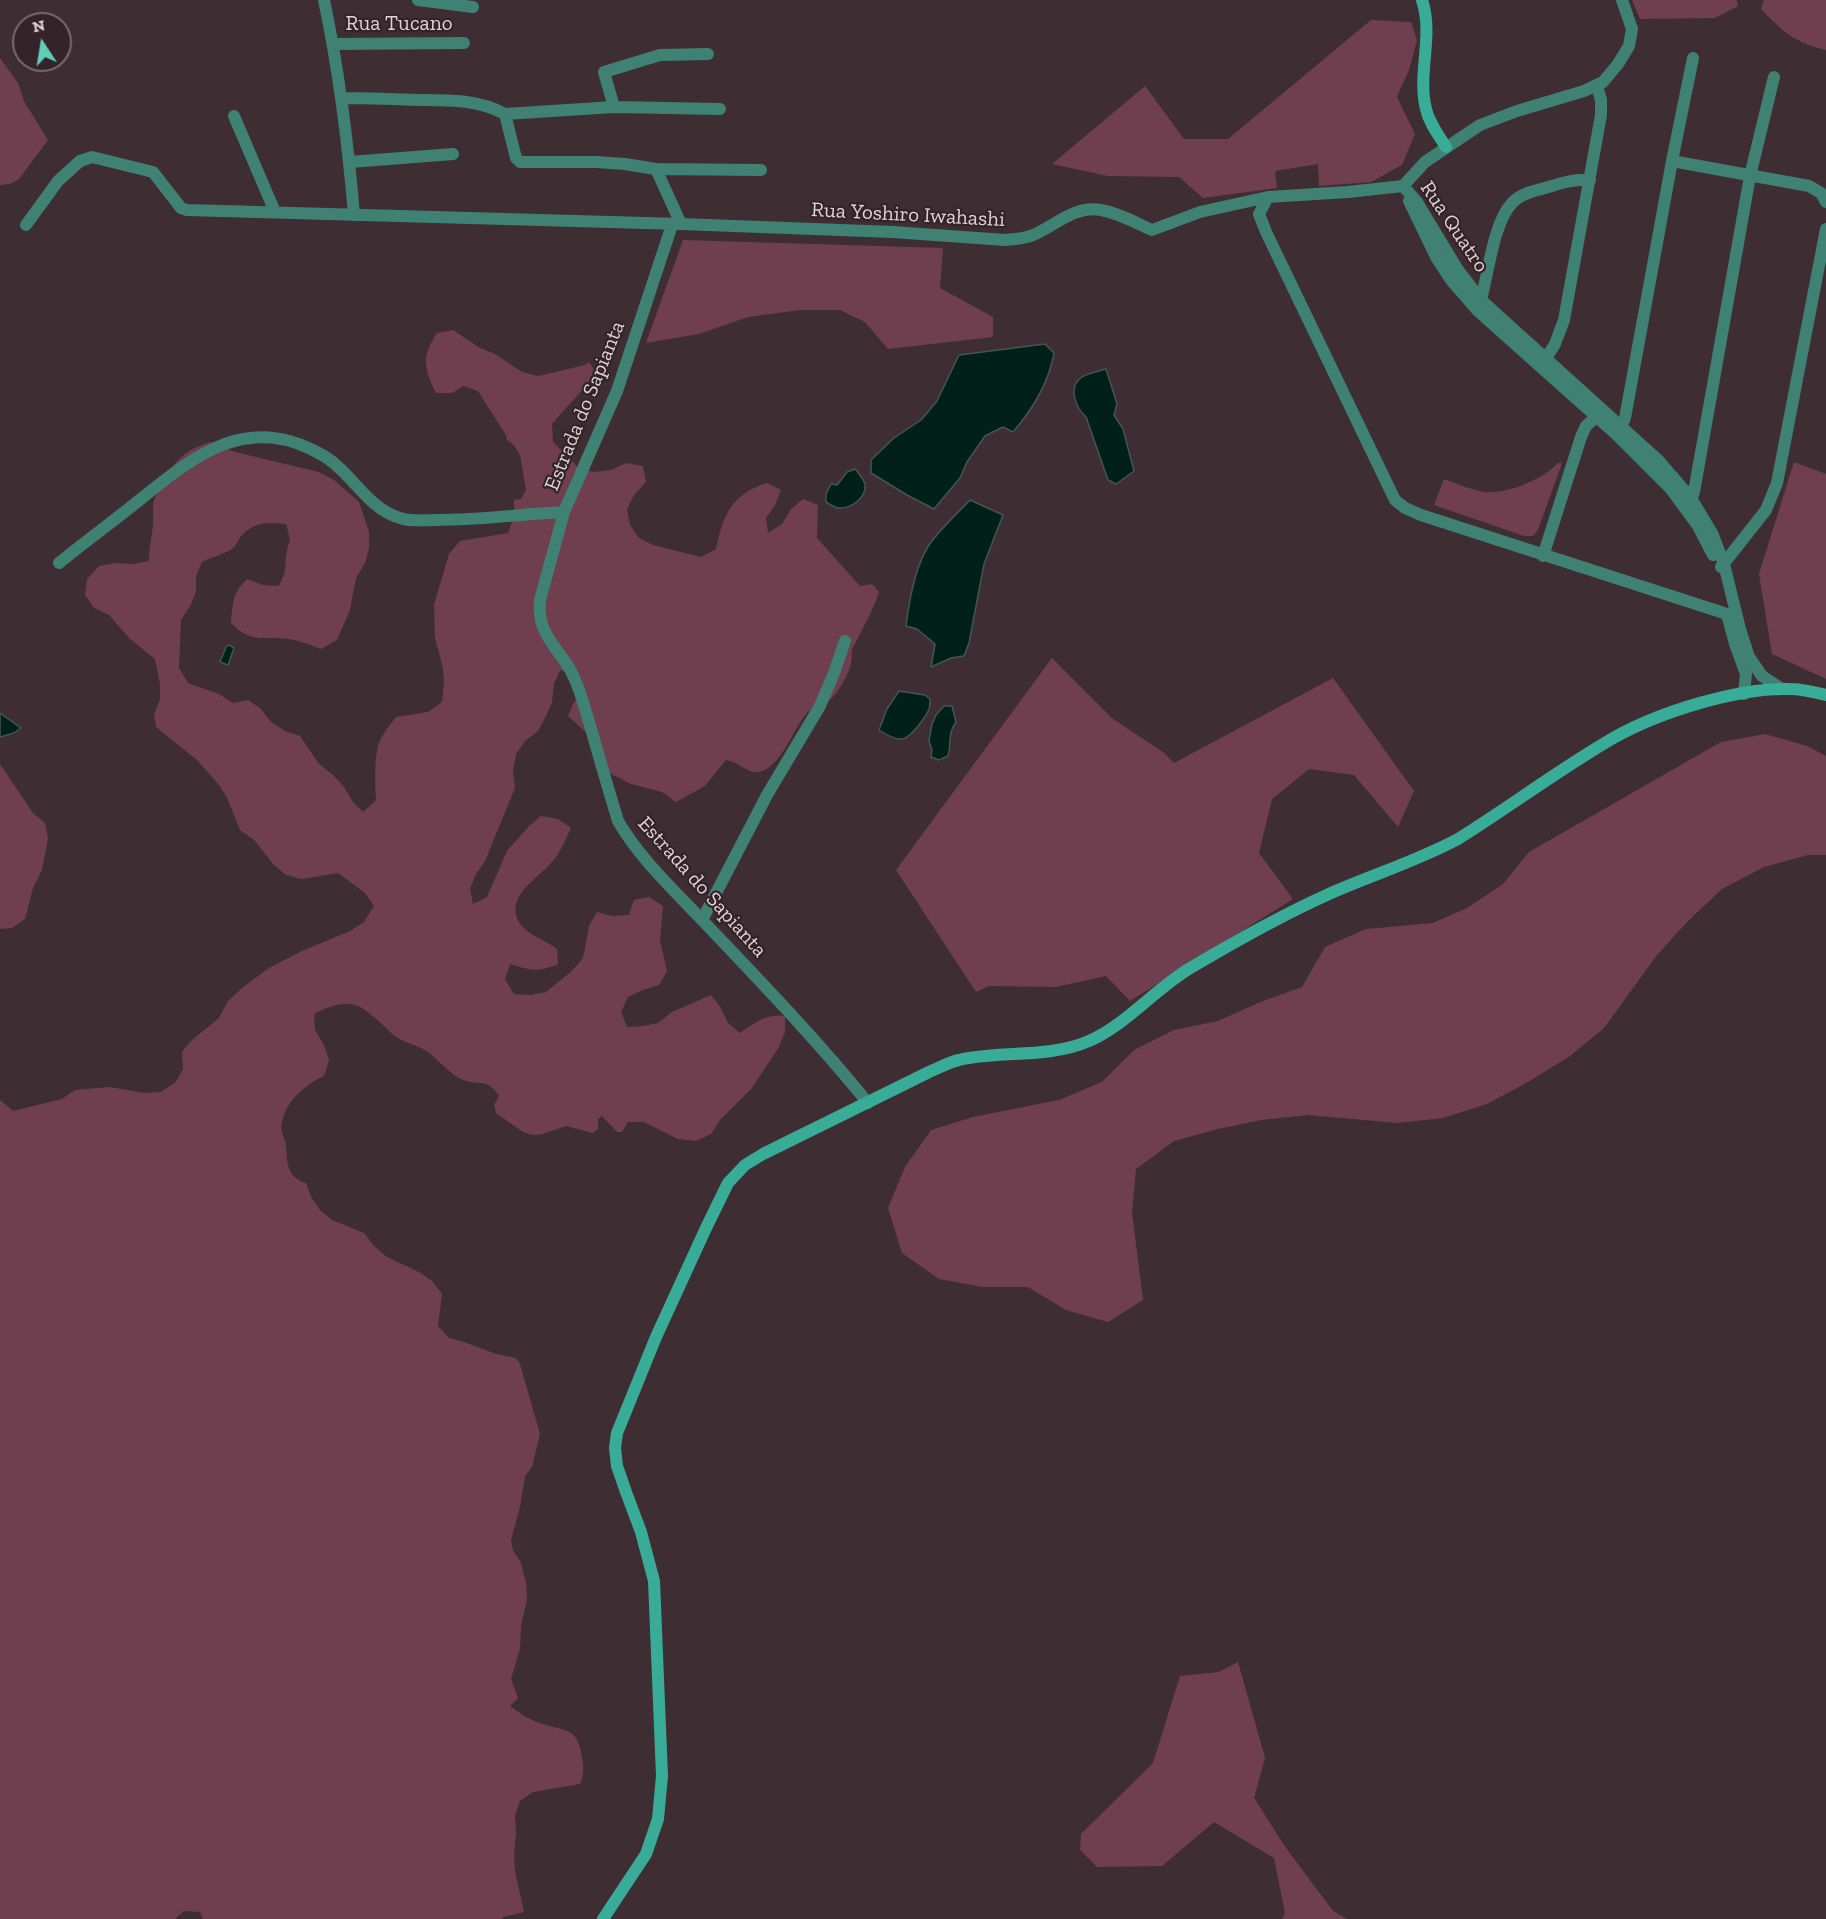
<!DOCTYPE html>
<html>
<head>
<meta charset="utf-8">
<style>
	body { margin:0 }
	#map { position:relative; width:1826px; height:1919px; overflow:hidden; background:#3e2e33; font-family:"Zilla Slab",serif }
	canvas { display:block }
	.north { position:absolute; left:12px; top:12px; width:60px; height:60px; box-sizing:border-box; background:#342429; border:2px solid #786a6e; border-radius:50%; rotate:348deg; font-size:16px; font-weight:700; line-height:24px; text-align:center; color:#ded3d6 }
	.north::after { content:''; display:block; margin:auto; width:21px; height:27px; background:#5eceb8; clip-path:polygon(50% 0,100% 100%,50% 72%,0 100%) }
</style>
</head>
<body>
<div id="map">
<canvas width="1826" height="1919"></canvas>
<div class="north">N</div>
</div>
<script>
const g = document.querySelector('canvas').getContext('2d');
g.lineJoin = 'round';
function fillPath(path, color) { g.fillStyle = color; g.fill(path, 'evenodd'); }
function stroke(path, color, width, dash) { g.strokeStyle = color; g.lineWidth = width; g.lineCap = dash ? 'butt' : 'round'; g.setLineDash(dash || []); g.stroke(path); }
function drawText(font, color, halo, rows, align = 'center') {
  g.font = font + ' "Zilla Slab",serif'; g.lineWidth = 4.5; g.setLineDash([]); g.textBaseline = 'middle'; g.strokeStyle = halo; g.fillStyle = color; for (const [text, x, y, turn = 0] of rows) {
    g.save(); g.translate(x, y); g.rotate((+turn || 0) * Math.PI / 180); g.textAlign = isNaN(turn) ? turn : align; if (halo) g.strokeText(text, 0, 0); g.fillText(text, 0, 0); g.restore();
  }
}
fillPath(new Path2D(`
	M1632,0H1737L1738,6L1715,18L1640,19Z
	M1764,0H1826V50C1793,42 1784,32 1761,9Z
	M1371,20L1411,22L1417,40L1409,70L1397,97L1415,134L1402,165L1371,182L1319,186L1318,164L1275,171L1277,188L1203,198L1179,177L1108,176L1052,164L1145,86L1184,139H1228Z
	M0,58L18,83L24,101L48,140L19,179L10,184L0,185Z
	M683,240L943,248L940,288L993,317V337L888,349L865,322L840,310H800L748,317L699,334L646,343Z
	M453,330L480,348L495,354L522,372L538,376L585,365L589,362L595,371C585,391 566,406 552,424L553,442L579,468L594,472L611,470L626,463L643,466L646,482L634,495L627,509L630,525L639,538L653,545L701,557L716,549C723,516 731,494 767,483L781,490L775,505L766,518L768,533L782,524L791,509L803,499L818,505L817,538L860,586L872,584L879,592C874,608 866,622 858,638C856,642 853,646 852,650C851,654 852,659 851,664C849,672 842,685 837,692C828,705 816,703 807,713C793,728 782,767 759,772C748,774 737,761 726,760L705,786L676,802L662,792L631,784L602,769L593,739L568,716L574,702L585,689L576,675L560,670L554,684L552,702L546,716L538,731L525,741L516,754L513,771L515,788L485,861L476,874L470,889L473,904L487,897L507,851L529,826L541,816L558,819L571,828C566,838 562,849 556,857C543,876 504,894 519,922C525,934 547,941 557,949L558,964C537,973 530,970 510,964L505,979L514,994L530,995L546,992L572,971L583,958L589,926L597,912L612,916L629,915L634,900L649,897L663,906L660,940L667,971L659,985L643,990L628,997L621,1012L627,1027L643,1026L658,1023L672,1012L711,995L721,1008L728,1023L740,1033C754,1023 767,1013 785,1016V1032L779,1047L752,1088L720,1120L711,1134L696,1141L678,1139L644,1122H628L622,1132H617L602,1116L598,1119V1129L593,1133L566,1126L543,1134L533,1135L523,1132L496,1113L494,1105L499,1096C486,1075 477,1088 459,1078C446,1071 436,1056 423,1049C409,1042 399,1042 387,1029C381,1023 366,1009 358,1006C343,1000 328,1007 314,1014L315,1030L324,1045L329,1060L324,1076C309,1083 294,1094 286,1110C283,1116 280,1126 282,1132C283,1137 286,1140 286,1146C287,1162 287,1178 306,1183L311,1197L320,1210L332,1220L364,1233L375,1247L387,1257L419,1272L432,1281L442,1294L438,1326L449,1338L464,1342L496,1354L516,1358L520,1364L540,1434L532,1467L525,1476L520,1507L511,1540L513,1550L521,1563L526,1583L527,1600L521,1626L520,1649L511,1679L518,1698L510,1706C521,1714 531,1721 543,1724C568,1732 577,1727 582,1757C584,1767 584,1775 580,1784L533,1792L520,1801L515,1816L516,1835L514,1854L515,1871L524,1912L503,1917L502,1919H203L200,1912L184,1911L175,1919H0V1100L13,1111L62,1099L75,1090L110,1087L144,1093L161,1092L176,1082L183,1069L182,1052L192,1040L219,1018L228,1001L242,988L269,968L302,951L350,931L364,922L374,906L365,893L338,873L302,879L286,875L274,865L254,840L240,830L227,798L219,785L197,760L156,727L154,714L160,700V684L155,659L130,639L109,615L94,608L85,595L87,579L99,566L116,563L134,564L149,561C149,547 152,537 153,524C154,516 152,508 154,501C160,482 175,458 193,449C198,446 205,444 210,442L235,452L319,472L334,480L359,502L369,532V548L365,563L356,578L350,610L337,640L321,649C310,645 300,641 289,639C262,635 253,645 231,623C233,602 232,594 247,579L263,585L279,586L285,572L286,555L290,539L286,524C268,522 254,522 241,536C238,540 236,545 233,548C228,553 209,558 202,562L196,576V592L190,606L181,620L179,668L188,683L219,694L233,703L248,700L261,709L271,722L285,731L300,736L319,764L333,775L344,787L353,802L363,812L376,800C375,783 374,763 378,746C381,736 389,726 396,717L428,712L442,702L444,684L443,668L435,638L434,605L449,554L460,541L508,533L514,516V500L521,499L526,490L520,455L514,445L507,440L506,435L478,391L464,386L452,393H436C424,368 421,357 437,333Z
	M1794,462L1826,474V679L1772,654L1759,574Z
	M1558,463H1562L1538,530L1533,536H1524L1434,505L1444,479C1458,484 1471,490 1485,492C1509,494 1543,479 1558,463Z
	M1052,658L1113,719L1163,752L1174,763L1333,678L1414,791L1398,827L1354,775L1309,769L1272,799L1259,853L1293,899L1130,1001L1106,976L1056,987L989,986L976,992L896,870Z
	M1765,734L1807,746L1826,756V855H1808L1764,867L1722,889L1688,921L1657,955L1604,1028L1570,1056L1528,1082L1487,1104L1443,1118L1398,1123L1308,1115L1261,1120L1218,1129L1174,1141L1136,1169L1132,1213L1143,1300L1108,1322L1066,1310L1028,1287H983L939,1279L902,1253L888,1208L905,1167L931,1130L973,1117L1059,1100L1102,1082L1134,1050L1174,1030L1218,1021L1258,1003L1302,987L1325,947L1366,929L1433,923L1467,908L1503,884L1529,852L1721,742Z
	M0,764L33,813L45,823L48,839L42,870L33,888L25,919L12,928L0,929Z
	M1238,1662L1265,1758L1254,1798L1286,1848L1333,1911L1347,1919H1282L1285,1913L1274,1858L1214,1822L1162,1866L1097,1867L1080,1850L1081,1834L1153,1763L1180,1676L1219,1672Z`), '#6f3f50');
const water = new Path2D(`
	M1045,344L1054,353C1049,382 1032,410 1013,432L1003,427L985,436L967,462L960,478L934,509L907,495L871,473V460L894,438L921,420L937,401L959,355Z
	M1106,369L1117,404L1114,415L1123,429L1134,471L1116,484L1108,480L1086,417C1076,408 1067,387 1082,377C1088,373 1099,371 1106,369Z
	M855,469C859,474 864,479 865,485C866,498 851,509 839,508C834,508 830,504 826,502V494L831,484L837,485L847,472Z
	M970,500L1003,515L984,564L969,643L964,656L951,658L931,667L935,644L917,629L906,626C909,601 915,567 929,545C940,529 957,514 970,500Z
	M229,645L234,648L228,665L220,662L226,647Z
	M899,691L925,695L930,699C930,703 930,706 929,709C926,717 911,737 903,739C895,740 885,734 879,730L887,709Z
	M944,706H952L956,722C947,735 952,742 948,756L939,760L931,757L932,750L929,741L932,724L936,715Z
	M0,713L21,728L14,733L0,737Z`);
fillPath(water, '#01201a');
stroke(water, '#435652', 1.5);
stroke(new Path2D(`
	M324,0C339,71 348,143 354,215
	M418,0L473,7
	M334,44L464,43
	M342,98C367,98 392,99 417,100C447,100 478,99 505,114L516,158L520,162H596L625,164L656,169L761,170
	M614,107L604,72L660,55L708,54
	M505,114L614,107L720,109
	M234,116L275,212
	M1672,161L1809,186L1821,193L1826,202
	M350,162L453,154
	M656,169L681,224
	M1403,186L1417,202L1458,270L1481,300L1658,460L1691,498L1712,533L1724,564L1740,629L1749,657L1762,676L1782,689
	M1403,186L1425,162L1480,125L1517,111L1584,91L1603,82L1618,64L1629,46L1632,29L1622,0
	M1268,197L1259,214L1266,232L1395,500L1405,508L1421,515L1727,614
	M1409,201L1436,257L1451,280L1478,311L1617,435L1670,488L1698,526L1713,555
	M26,225L58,181L80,161L92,157L153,172L181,208L187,210L681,224L893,232L1005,240C1015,239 1024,239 1033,235C1055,226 1074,205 1101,210C1119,213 1136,223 1152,230L1200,212L1268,197L1348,192L1403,186
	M672,225L617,391L564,512L540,600C537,631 553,643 568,666C580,686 585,710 592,732C600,761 609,791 618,821C640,859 674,890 704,922C760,981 817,1040 868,1103
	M1480,304C1488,276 1493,223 1512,203C1520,194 1534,191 1545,188C1561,183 1573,179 1590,180
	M1541,366L1555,344L1564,320L1601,115V100L1597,86
	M1619,431L1625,418L1672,161L1693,58
	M1689,503L1694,492L1750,176L1774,77
	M1543,556L1581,437L1586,426L1596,417
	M59,563C81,545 104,528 127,510C189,461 242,408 324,456C351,472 366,506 397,517C409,522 424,520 437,520C480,520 522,514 564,512
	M1721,567L1766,510L1777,483L1826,229
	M1728,618L1735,644L1746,674L1744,694
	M702,920L767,795L820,706L834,673L845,641`), '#3f8173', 12);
stroke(new Path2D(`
	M1422,0C1434,36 1417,73 1426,109C1429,123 1438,134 1446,147
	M603,1919L646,1854L658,1819L662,1776L654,1581L641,1532L626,1492L617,1466L615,1448L617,1433L656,1337L706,1228L728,1183L745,1165L763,1154L929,1072C939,1068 949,1062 959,1060C1002,1050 1047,1059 1089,1041C1126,1025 1157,987 1192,967C1236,941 1282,915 1329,894C1372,875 1417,861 1458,839C1511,806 1561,768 1615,737C1660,712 1739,687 1790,689C1802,689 1814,692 1826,695`), '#39ac97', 12);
drawText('21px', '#ded3d6', '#342429', [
	["Rua Tucano",399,24],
	["Rua Yoshiro Iwahashi",908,215,3],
	["Rua Quatro",1454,227,56],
	["Estrada do Sapianta",585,406,-68],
	["Estrada do Sapianta",702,887,48]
]);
</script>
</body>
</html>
